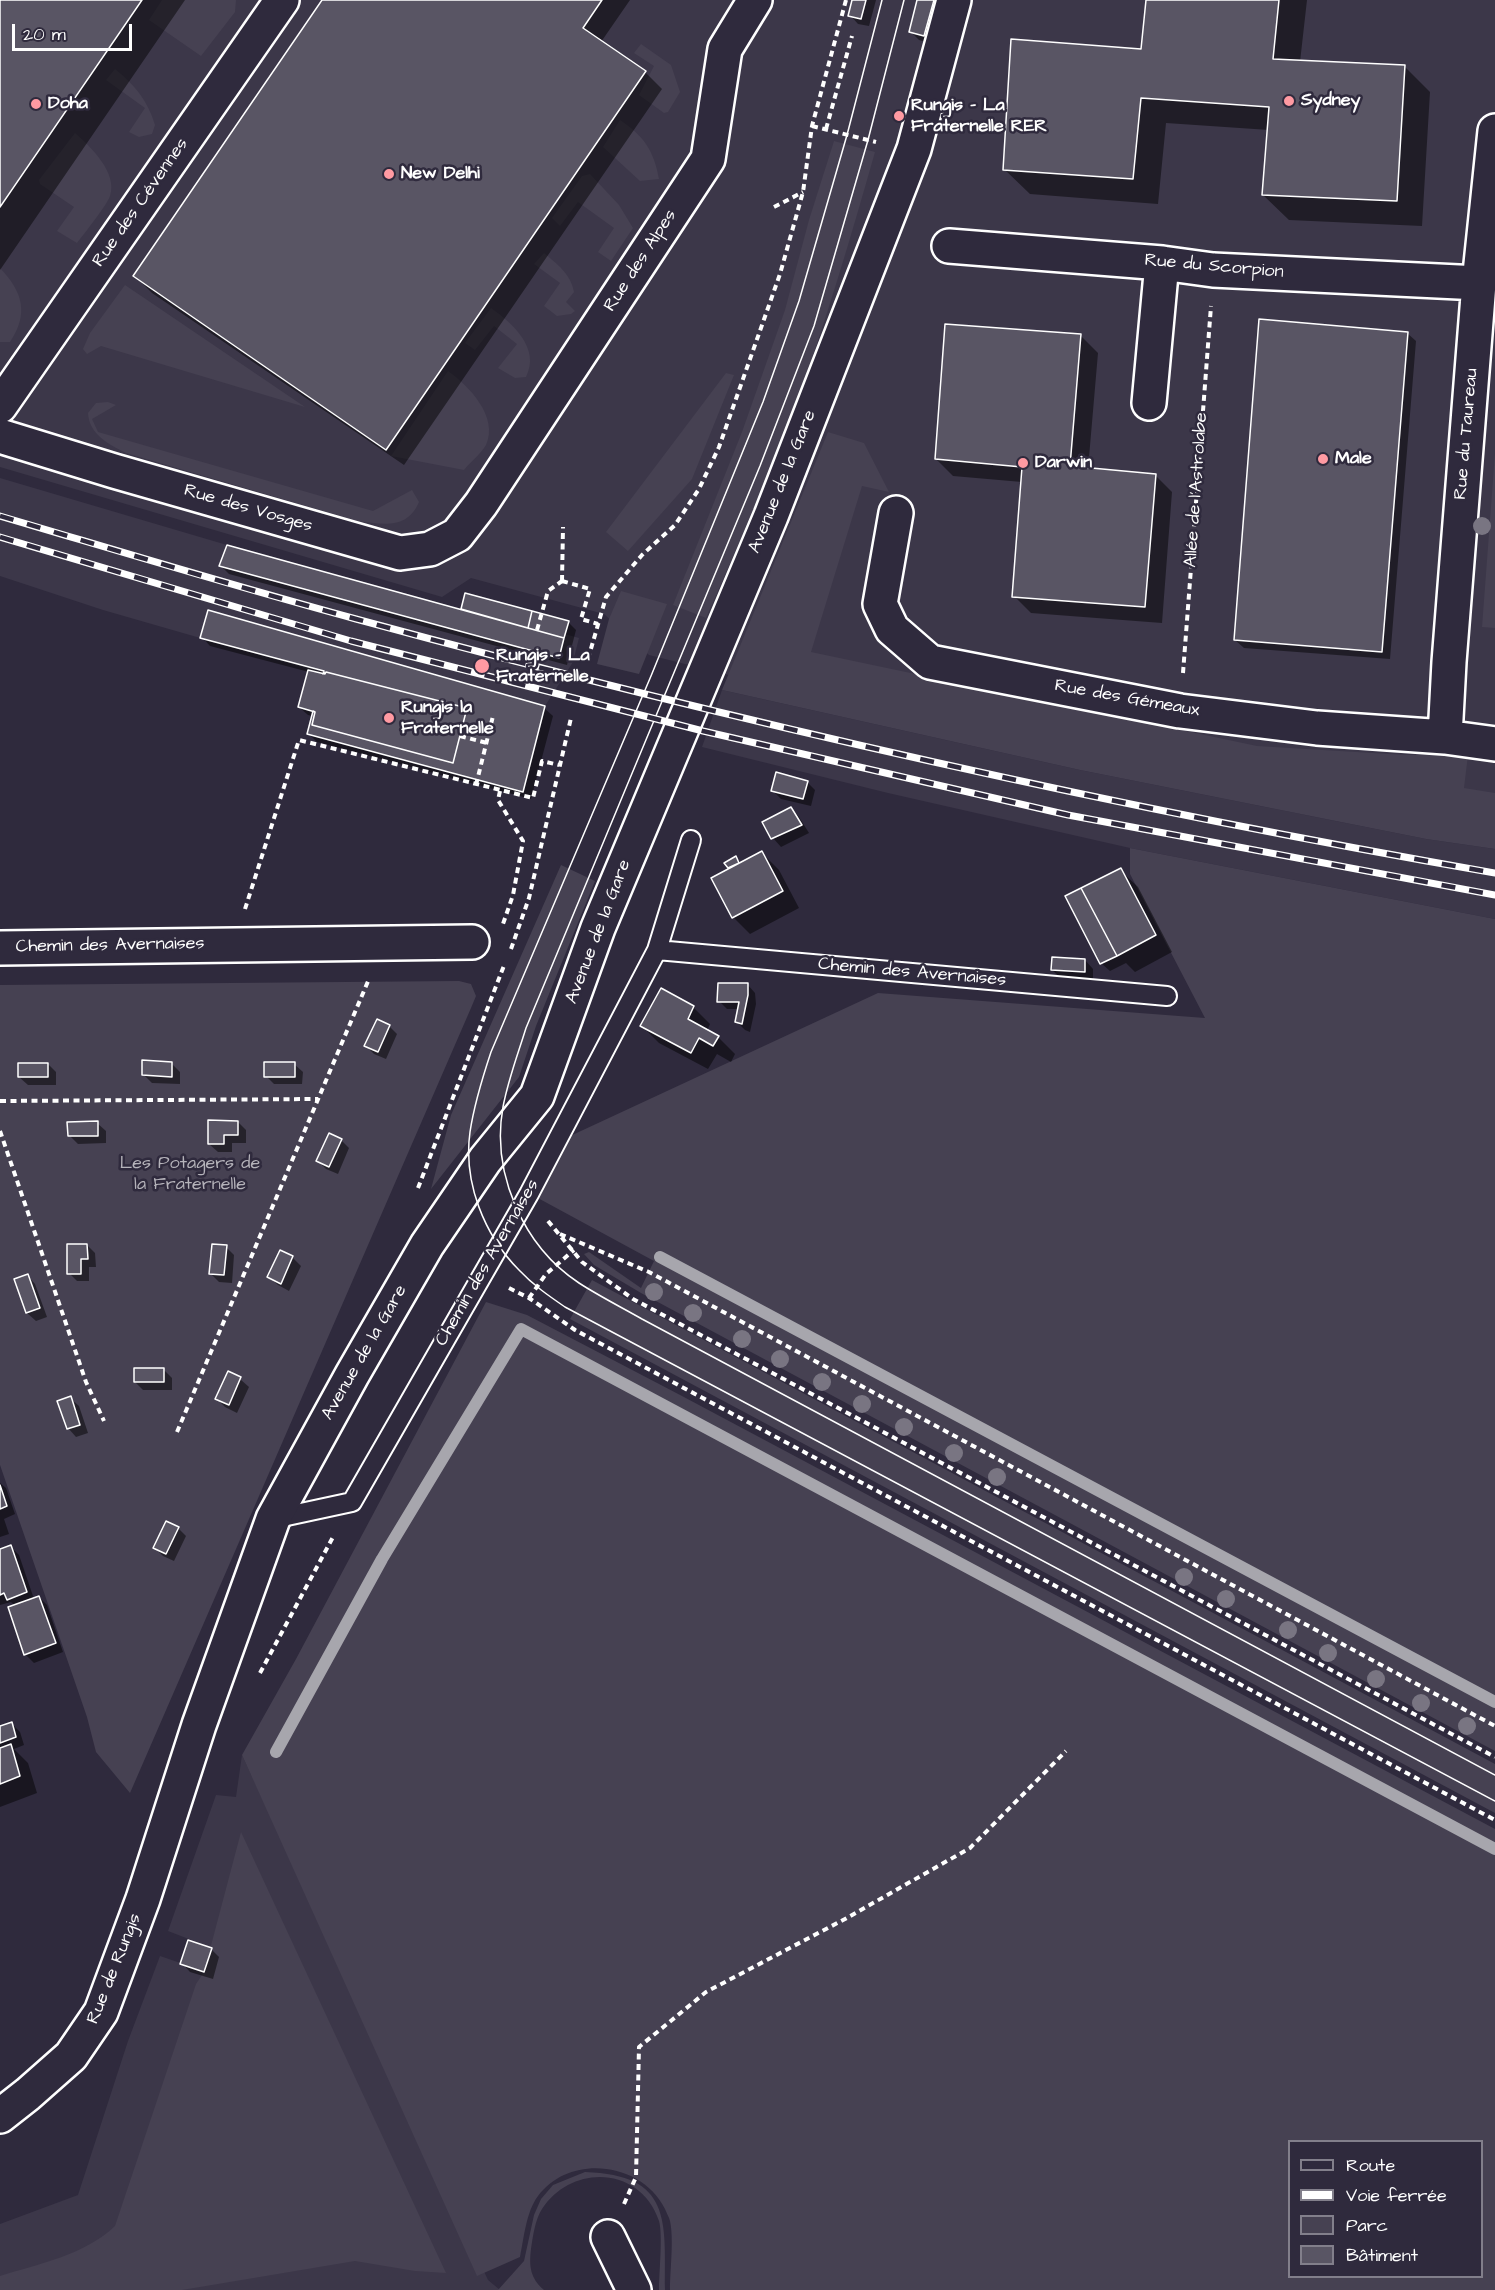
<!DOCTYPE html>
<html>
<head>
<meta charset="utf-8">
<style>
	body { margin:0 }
	#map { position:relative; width:1495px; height:2290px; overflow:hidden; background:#2f2a3d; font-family:"Architects Daughter",sans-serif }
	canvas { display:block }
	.legend { position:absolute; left:1288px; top:2140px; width:195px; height:138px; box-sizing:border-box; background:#2f2a3d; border:2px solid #827f8b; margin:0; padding:8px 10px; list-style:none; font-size:18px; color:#fff }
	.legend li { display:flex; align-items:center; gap:12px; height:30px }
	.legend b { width:30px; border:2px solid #827f8b }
	.scale { position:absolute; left:12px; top:24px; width:120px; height:27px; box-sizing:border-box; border:3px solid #fff; border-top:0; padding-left:8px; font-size:18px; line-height:21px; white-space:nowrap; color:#fff; -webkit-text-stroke:4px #2f2a3d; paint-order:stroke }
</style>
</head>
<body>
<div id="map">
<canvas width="1495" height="2290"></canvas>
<ul class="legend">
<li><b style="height:8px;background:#2f2a3d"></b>Route</li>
<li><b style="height:8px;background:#fff"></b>Voie ferrée</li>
<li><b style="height:16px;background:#464152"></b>Parc</li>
<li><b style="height:16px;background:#595564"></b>Bâtiment</li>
</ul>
<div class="scale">20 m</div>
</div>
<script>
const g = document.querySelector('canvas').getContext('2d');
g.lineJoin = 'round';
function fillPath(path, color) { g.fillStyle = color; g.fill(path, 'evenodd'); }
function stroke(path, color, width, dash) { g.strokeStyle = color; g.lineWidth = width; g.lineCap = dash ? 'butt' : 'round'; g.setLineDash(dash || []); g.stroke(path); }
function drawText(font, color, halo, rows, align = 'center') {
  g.font = font + ' "Architects Daughter",sans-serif'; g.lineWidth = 5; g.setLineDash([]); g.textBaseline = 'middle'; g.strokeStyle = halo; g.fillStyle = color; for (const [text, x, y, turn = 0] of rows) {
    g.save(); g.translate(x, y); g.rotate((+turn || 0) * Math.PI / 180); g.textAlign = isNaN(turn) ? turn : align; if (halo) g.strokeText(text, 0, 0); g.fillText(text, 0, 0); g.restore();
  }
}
fillPath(new Path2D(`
	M0,0H1495V821L729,675L649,655L604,614L471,578L442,597L0,467Z
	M0,478L227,545L460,609L465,593L569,621L565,634L579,638L573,662L545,706L523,792L307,734L313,711L298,707L308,669L103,610L0,576Z
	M722,690L1080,770L1426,839L1495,849V919L1130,848L888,793L702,747Z
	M242,1755L488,2280L500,2290H0V2224L78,2195L128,2041L160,1956L204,1971L212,1948L168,1931L216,1795L236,1797Z`), '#3c3749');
fillPath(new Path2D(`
	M162,0H236L235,12L201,56L149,20Z
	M641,44L671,65L680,92L668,112L664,113L639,95L654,66L634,53Z
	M115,69C135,85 148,101 155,125L152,134L139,137L129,132L145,108L106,80Z
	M620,120C644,136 654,151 659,179L640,181L603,147Z
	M75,133C91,147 118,173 110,196C107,205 84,234 77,243L57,231L74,207L40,184L39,180Z
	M834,141L875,152C851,237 826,321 796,404C769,477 737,547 706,618L673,605L742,432L785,310L809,220Z
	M590,174L619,205L633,228L611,261L598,252L614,228L578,202L560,226L552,218L582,176Z
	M544,253C557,264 571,274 574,292L566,302L575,311L571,314L557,316L544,306L560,283L534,264Z
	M0,268C23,292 29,314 10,342H0Z
	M125,285L305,407L101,346L87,354L83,349L90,333Z
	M491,308C512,323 541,348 526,377L515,378L498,368L517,344L494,326L475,350L465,343Z
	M448,371C469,386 499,417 486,445C481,454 470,462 464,470L391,456Z
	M726,373L734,375L692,479L628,551L606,532Z
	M108,402L116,405L92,419L98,432L373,511L412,490L419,502C407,530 383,524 357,521L126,453C108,444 89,434 88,413L96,403Z
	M828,432L864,443L889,492L862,486L811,652L1257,746L1406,755H1468L1464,788L1495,793V849L1426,839L1080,770L722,690Z
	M1495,453V628L1482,627Z
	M621,591L667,604L639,674L597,664L609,619Z
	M1130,848L1495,919V1751L641,1293L594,1265L584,1254L589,1252L641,1288L654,1261L536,1197L568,1137L878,993L1205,1018L1130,874Z
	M561,865L595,881L536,1026L519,1077L431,1189L451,1115Z
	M459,981L471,984L476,996L471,1008L130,1793L96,1752L87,1717L0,1465V985Z
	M592,1280L1495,1764V1813L570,1319Z
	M486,1302L527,1315L682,1396L1495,1829V2290H670C670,2270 674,2240 670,2221C669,2217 666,2212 665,2209C642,2162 570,2153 538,2196C526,2212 524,2238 520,2257L477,2276L242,1755L296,1659ZM1290,2142H1482V2276H1290Z
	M241,1832L446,2273L415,2271L355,2261L182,2290H0V2276C38,2264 85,2255 115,2226L196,1984L204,1972Z
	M585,2172C672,2175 665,2220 665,2290H659C659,2273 663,2235 659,2221C641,2166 572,2163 542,2209C535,2220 533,2236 531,2249C529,2266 530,2278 544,2290H498L524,2261L534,2215L541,2199L553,2185Z`), '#464152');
fillPath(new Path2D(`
	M0,0H185L0,270Z
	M324,0H630L601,42L645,72L662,89L404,465L152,293L135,276Z
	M854,0H876L869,26L858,24L850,15Z
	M919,0H944L932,44L919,40L911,32Z
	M1147,0H1307L1300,62L1404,66L1430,92L1422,226L1289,220L1263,195L1269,130L1166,123L1158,204L1030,194L1004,169L1143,51Z
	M1407,333L1416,341L1390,659L1244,648L1235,640Z
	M1081,336L1098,353L1088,469L1155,475L1172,492L1162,623L1031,613L1014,596L1022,482L953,476L936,459Z
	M221,566L462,611L466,595L568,622L576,630L567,665L229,574Z
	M202,637L544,708L553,716L531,799L317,742L308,733L313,716L308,715L299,707L309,672L210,646Z
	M807,782L815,790L811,806L781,799L773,791Z
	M791,808L799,817L809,833L781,847L773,838L764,823Z
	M762,853L779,870L799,908L750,934L733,917L729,868L736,858L741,863Z
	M1120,870L1138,887L1172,952L1135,972L1126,963L1110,971L1101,963Z
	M1085,960L1093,969V980L1061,978L1052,970Z
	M747,984L755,993L756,1004L750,1032L745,1030L737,1022L739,1009H727L719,1001Z
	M693,1007L710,1024L707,1031L718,1037L735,1054L731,1062L717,1054L708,1069L659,1043L642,1026Z
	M389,1026L397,1034L386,1059L374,1054L366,1046Z
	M48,1064L56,1072V1085H28L19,1077Z
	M172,1064L180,1072V1084L152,1083L143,1074Z
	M294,1064L303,1072L302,1084H274L266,1076Z
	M238,1122L246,1130V1143H232V1152H218L209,1144Z
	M97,1123L106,1131V1143L78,1144L69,1135Z
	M341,1140L349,1148L338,1174L326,1169L318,1161Z
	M87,1245L95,1253L96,1267H89V1281H77L69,1273Z
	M226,1247L234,1255L232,1283L219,1282L211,1274Z
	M292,1257L301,1266L289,1291L278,1285L269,1277Z
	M27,1275L35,1284L47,1317L36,1321L27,1313L16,1279Z
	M164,1370L172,1378V1390H143L135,1382Z
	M229,1373L240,1379L249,1387L237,1413L225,1407L217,1399Z
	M70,1398L79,1406L88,1433L76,1437L68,1428Z
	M0,1483L6,1488L15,1514L4,1519L9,1534L0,1537Z
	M178,1528L186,1536L174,1561L163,1556L155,1548Z
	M11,1547L19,1555L34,1599L39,1597L47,1605L63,1652L34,1663L25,1654L15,1606L11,1602L0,1605V1550Z
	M12,1724L20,1732L24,1745L14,1749L28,1763L37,1793L0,1807V1728Z
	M211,1949L219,1957L213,1979L190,1972L182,1963Z`), '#0007');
stroke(new Path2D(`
	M660,1257L1495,1702
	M276,1752L382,1559L521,1329L1495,1849`), '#a7a6ad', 12);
const building = new Path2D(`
	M0,0H142L0,207Z
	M322,0H602L583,28L646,71L386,450L133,276Z
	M852,0H866L861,19L848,16Z
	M917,0H934L924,36L909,32Z
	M1146,0H1279L1273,59L1405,65L1397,201L1262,195L1269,107L1141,98L1133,179L1003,170L1011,39L1141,49Z
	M1259,319L1408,332L1382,652L1234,640Z
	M945,324L1081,334L1070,466L1156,474L1145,607L1012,597L1022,467L935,459Z
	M227,545L564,638L559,658L219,566Z
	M465,593L532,611L528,628L461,609Z
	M208,610L545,706L523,792L307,734L313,711L315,712L312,725L453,763L467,708L326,672L323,674L324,671L200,638Z
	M532,611L569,621L564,638L528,628Z
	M308,670L325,674L326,672L467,708L453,763L312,725L315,712L298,707Z
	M776,772L808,781L803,799L771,791Z
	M791,807L802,825L771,839L762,822Z
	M762,851L783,891L732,918L711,878Z
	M736,856L739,863L728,868L724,863Z
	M1121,868L1156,935L1117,956L1081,888Z
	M1081,888L1117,956L1100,964L1065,896Z
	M1052,957L1085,959V972L1051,970Z
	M718,983H748V995L742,1024L735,1022L739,1002H717Z
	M661,988L694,1006L688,1019L719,1036L713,1046L699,1038L691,1053L640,1026Z
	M377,1019L390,1025L378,1052L364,1046Z
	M142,1060L172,1062V1077L142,1075Z
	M264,1062H295V1077H264Z
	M18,1063H48V1077H18Z
	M208,1120L238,1121V1135H224V1144H208Z
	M98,1121V1136H68L67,1122Z
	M329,1133L342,1139L329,1167L316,1161Z
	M67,1244H87L88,1259H81V1274H67Z
	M212,1244L227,1245L224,1275L209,1274Z
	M280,1250L293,1256L281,1284L267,1277Z
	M28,1274L40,1308L26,1313L14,1279Z
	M134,1368H164V1382H134Z
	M228,1371L241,1377L229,1405L215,1399Z
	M71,1396L80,1425L67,1429L57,1401Z
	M0,1485L7,1506L0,1509Z
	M166,1521L179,1527L166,1554L153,1548Z
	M11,1545L27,1592L7,1600L4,1593L0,1595V1549Z
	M39,1596L56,1643L24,1655L8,1607Z
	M12,1722L16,1737L0,1743V1726Z
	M11,1744L20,1776L0,1784V1748Z
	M188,1940L212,1948L204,1972L180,1964Z`);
fillPath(building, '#595564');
stroke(building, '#fff', 1.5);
const lane = new Path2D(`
	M657,950L1167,996
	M273,1519L352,1502L529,1194L657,950L691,840`);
const street = new Path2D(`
	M949,246L1162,263L1213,270L1479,283
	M1149,403L1162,263
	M0,406L282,0
	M0,436L114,471L400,553L430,549L457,535L481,504L708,159L725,49L755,0
	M896,513L880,604L892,629L930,662L1180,711L1317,728L1445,737L1495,744
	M1445,737L1449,662L1479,283L1495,131
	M0,948L472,942
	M608,2237L634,2290`);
const secondary = new Path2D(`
	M0,2116L28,2094L71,2056L101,2012L143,1899L199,1725L273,1519L352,1375L427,1245L485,1160L537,1096L598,928L771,516L914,149L954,0`);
stroke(lane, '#fff', 22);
stroke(street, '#fff', 38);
stroke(secondary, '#fff', 38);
stroke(new Path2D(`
	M812,126L876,142
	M826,129L852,36
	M774,207L803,192
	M562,581L590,589L581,619L598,624
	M562,581L563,527
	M537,630L548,591L562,581
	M588,659L606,597L642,555L675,525L699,489L719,447L780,274L803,192L812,126L846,0
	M1183,673L1211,306
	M460,736L487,743
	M476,785L493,716
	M500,791L498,800L523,841L513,895L503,924
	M245,909L299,740L533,798L542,761L559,765
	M511,949L529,898L571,718
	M0,1101L318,1099
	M0,1131L86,1382L104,1421
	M418,1188L505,963
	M548,1221L582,1262L633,1299L1495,1757
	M560,1234L649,1272L1495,1726
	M509,1288L529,1298L575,1330L1495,1820
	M529,1298L546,1274L574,1250
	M177,1432L369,979
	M260,1673L333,1537
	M624,2204L636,2177L639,2047L706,1992L845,1919L970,1848L1066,1751`), '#fff', 4, [6, 4.5]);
stroke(lane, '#2f2a3d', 18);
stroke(street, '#2f2a3d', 33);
stroke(secondary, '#2f2a3d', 33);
stroke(new Path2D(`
	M882,0L847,135L799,301L763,402L651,676L491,1052C482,1079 474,1105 470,1132C463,1182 484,1235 519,1270C533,1285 549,1296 565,1307L1495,1801
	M904,0L868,140L814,326L760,466L526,1028C518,1054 508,1080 503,1107C491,1173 523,1246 579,1283C599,1296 621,1307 642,1319L1495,1775`), '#fff', 1.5);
const rail = new Path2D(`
	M0,516C119,551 237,587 356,619C732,721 1112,807 1495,873
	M0,537L351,641L703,731L1068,815L1495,895`);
stroke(rail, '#fff', 7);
stroke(rail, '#2f2a3d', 4.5, [14]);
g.fillStyle = '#797582';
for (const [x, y] of [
	[1482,526],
	[654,1292],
	[693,1313],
	[742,1339],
	[780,1359],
	[822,1382],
	[862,1404],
	[904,1427],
	[954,1453],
	[997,1477],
	[1184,1577],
	[1226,1599],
	[1288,1630],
	[1328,1653],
	[1376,1679],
	[1421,1703],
	[1467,1726]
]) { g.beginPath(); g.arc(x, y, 9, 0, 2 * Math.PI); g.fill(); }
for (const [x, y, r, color] of [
	[1289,101,6,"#ff9aa2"],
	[36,104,6,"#ff9aa2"],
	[899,116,6,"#ff9aa2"],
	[389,174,6,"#ff9aa2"],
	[1323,459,6,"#ff9aa2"],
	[1023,463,6,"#ff9aa2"],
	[482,666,8,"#ff9aa2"],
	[389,718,6,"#ff9aa2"]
]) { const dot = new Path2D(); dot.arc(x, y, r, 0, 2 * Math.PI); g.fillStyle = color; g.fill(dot); stroke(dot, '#2f2a3d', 2); }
drawText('bold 18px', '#fff', '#2f2a3d', [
	["Sydney",1301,101],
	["Doha",48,104],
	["Rungis - La",911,106],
	["Fraternelle RER",911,127],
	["New Delhi",401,174],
	["Male",1335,459],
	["Darwin",1035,463],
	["Rungis - La",496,656],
	["Fraternelle",496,677],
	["Rungis la",401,708],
	["Fraternelle",401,729]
], 'left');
drawText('18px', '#fff', '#2f2a3d', [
	["Rue des Cévennes",141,203,-55],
	["Rue des Alpes",641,261,-57],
	["Rue du Scorpion",1214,267,5],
	["Rue du Taureau",1467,434,-85],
	["Avenue de la Gare",783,482,-68],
	["Allée de l'Astrolabe",1197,490,-86],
	["Rue des Vosges",248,509,16],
	["Rue des Gémeaux",1127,699,10],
	["Avenue de la Gare",599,932,-69],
	["Chemin des Avernaises",110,946,-1],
	["Chemin des Avernaises",912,973,5],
	["Chemin des Avernaises",488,1263,-60],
	["Avenue de la Gare",365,1353,-60],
	["Rue de Rungis",115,1969,-68]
]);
drawText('18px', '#b5b3ba', '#2f2a3d', [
	["Les Potagers de",190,1164],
	["la Fraternelle",190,1185]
]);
</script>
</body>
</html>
